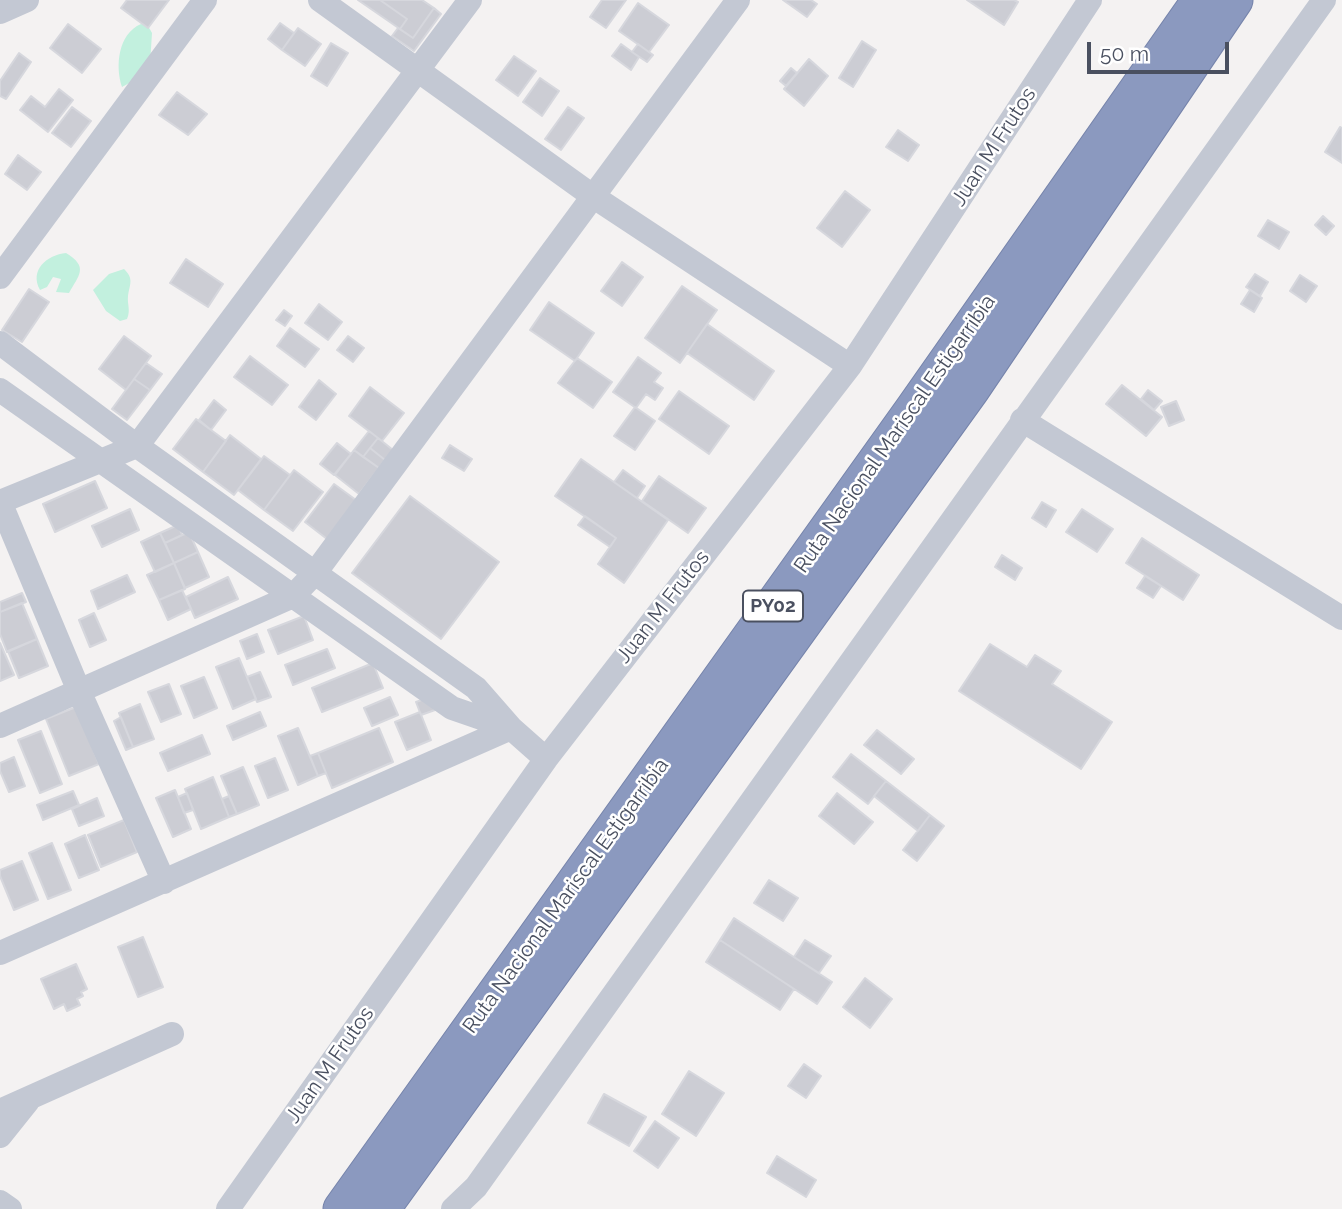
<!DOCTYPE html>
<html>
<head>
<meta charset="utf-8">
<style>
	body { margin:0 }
	#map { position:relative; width:1342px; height:1209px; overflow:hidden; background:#f4f2f2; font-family:Raleway,sans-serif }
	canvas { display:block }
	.scale { position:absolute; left:1087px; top:42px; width:142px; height:32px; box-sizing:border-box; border:4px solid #4a5060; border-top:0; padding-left:9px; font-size:21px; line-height:24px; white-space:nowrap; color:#4a5060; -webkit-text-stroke:5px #fff; paint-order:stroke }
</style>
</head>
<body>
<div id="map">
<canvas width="1342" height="1209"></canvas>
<div class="scale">50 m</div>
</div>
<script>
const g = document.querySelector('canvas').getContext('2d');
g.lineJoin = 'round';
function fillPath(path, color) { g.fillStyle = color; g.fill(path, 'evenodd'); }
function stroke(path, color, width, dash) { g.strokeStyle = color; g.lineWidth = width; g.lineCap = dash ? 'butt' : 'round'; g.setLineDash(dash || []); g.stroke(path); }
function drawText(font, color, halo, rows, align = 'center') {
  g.font = font + ' Raleway,sans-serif'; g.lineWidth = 5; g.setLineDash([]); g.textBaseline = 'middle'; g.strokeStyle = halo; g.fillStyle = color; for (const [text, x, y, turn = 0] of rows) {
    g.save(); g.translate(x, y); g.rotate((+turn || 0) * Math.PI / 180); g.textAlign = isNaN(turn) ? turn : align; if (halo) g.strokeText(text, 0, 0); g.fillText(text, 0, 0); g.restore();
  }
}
fillPath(new Path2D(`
	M141,24L148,26L152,33L150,64L133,81L122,87C115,66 118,34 141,24Z
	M66,253C89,267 79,275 69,293L56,292L61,279L53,277L47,287L40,290C29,270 47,255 66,253Z
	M124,269C134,279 130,283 128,296C127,304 131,310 127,319L120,321L106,311L93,290L109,274Z`), '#c2f0de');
const building = new Path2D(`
	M127,0H169L148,28L121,8Z
	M358,0H380L407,19L400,29Z
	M380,0H422L434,8L413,38L400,29L407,19Z
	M602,0H626L606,28L590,17Z
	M783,0H811L817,4L807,17Z
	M967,0H1014L1018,2L1004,25Z
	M638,3L669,25L649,52L619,31Z
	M434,8L441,14L414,51L392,36L398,28L413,38Z
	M280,23L294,33L282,50L268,39Z
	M68,24L101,49L82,73L50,48Z
	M298,28L321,44L305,66L282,50Z
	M862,41L876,50L853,87L839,78Z
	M331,43L348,53L327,86L311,76Z
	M621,44L639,57L631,70L612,56Z
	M638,44L653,55L647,62L632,52Z
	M19,53L31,62L6,99L0,96V81Z
	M514,56L536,71L518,96L496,80Z
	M809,59L828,76L804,106L784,89Z
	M791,68L797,73L786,86L780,81Z
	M540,78L559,91L542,116L523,102Z
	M59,89L73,100L48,132L20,110L31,96L45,107Z
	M177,92L207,114L188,135L159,115Z
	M72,107L91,121L71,147L52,133Z
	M568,107L584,118L561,150L545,139Z
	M1340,127L1342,128V163L1325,152Z
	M898,130L919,145L908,161L886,147Z
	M18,155L41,172L27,190L5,174Z
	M845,191L870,210L842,247L817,228Z
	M1323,216L1334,226L1326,235L1315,225Z
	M1268,220L1289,232L1279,249L1258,236Z
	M186,259L223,284L208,307L170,283Z
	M622,262L643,277L622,306L601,291Z
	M1255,274L1268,282L1260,296L1246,287Z
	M1300,275L1317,286L1306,302L1290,291Z
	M682,286L717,310L680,363L645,338Z
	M29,289L49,302L22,342L2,330Z
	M1250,290L1262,298L1254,312L1241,304Z
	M549,302L594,333L575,361L530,330Z
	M319,304L342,322L328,340L305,323Z
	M284,310L292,316L285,326L276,320Z
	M707,324L774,371L754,400L687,353Z
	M290,328L319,349L305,367L277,346Z
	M124,336L151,356L126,390L99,369Z
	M348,336L364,348L353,362L337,350Z
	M250,356L288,385L272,405L234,377Z
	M638,357L661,373L654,382L663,388L655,400L646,394L636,408L613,392Z
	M577,358L612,382L593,408L558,383Z
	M146,363L162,374L150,390L134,379Z
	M134,379L150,390L127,420L112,409Z
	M319,380L336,394L316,420L299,407Z
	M1122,385L1162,417L1146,436L1106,404Z
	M370,387L404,413L382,441L349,416Z
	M1148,390L1162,401L1154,410L1141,399Z
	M679,391L729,426L709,454L659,419Z
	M214,400L226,410L211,430L199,420Z
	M1176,401L1184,420L1169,426L1161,407Z
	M635,407L655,421L635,450L614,436Z
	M196,419L226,441L203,472L173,449Z
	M369,431L378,438L363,457L354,450Z
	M230,435L261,459L234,495L203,472Z
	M378,438L393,450L385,460L370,448Z
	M337,443L351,454L334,475L320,464Z
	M450,445L472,459L464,471L442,458Z
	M370,448L385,460L379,468L363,457Z
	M354,450L379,468L359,494L335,475Z
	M264,456L290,475L264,510L238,490Z
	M581,459L668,520L624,583L598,564L616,538L555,496Z
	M294,470L323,492L293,531L264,510Z
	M623,470L645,486L637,498L614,482Z
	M659,476L706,508L688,533L642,501Z
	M95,481L107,508L55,532L43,504Z
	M334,484L356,500L327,539L305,522Z
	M410,496L499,562L441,639L352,573Z
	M1042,502L1056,510L1046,527L1032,518Z
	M130,509L139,530L102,547L92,526Z
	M1082,509L1113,529L1097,552L1066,532Z
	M585,516L616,538L610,547L578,525Z
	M178,525L182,535L165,543L160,533Z
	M189,532L198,552L174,563L165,543Z
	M160,533L174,563L155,572L141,542Z
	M1142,538L1199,575L1183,600L1126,563Z
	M198,552L209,577L185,588L174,563Z
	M1002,555L1022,568L1015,580L995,567Z
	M174,563L185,589L159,600L147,575Z
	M127,575L135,592L98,609L91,591Z
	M1145,576L1161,586L1153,598L1137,588Z
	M228,577L238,599L195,618L186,597Z
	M182,590L191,609L168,620L159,600Z
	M22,593L26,602L0,612V602Z
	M22,603L37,639L7,652L0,634V612Z
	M94,613L106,640L90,647L79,620Z
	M304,616L313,640L278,654L268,630Z
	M257,634L264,652L247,659L240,641Z
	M37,639L48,666L19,678L8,651Z
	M0,643L14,675L0,681Z
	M990,644L1027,667L1035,655L1061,671L1052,684L1112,722L1081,769L959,691Z
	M327,649L335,668L293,685L285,665Z
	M239,658L256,699L233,709L216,667Z
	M373,663L383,688L322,712L312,688Z
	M260,672L271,697L257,702L247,677Z
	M204,677L217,708L194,718L181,686Z
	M169,684L181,714L161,722L148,692Z
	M390,697L398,715L372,726L364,708Z
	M430,697L435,710L421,715L416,702Z
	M140,704L154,739L133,747L119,713Z
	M76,707L99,764L69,776L46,719Z
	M260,712L266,726L233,740L227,726Z
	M420,712L431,740L407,750L395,722Z
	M121,717L133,747L126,750L114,721Z
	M298,728L318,776L298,785L278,736Z
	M379,728L393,762L332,788L318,753Z
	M877,730L914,759L901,774L864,745Z
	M41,731L62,784L40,793L18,740Z
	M202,735L210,754L168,771L160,753Z
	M318,753L326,773L318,776L310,756Z
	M851,754L886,781L868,804L833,777Z
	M14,757L25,786L9,792L0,771V763Z
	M275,758L288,790L268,798L255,766Z
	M243,767L259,805L237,814L221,776Z
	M213,777L229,817L201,829L185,789Z
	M886,781L930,815L918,831L874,796Z
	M175,790L191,829L173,837L156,798Z
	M73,791L79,805L43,820L37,805Z
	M187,793L193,810L184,813L178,797Z
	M837,793L873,822L854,844L819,816Z
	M229,796L237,814L229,817L222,799Z
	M97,798L104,816L79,826L72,809Z
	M930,815L944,826L917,861L903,850Z
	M124,820L137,852L101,867L88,835Z
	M85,835L99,870L79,878L65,844Z
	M52,843L71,890L48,899L29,853Z
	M22,861L38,900L14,910L0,876V870Z
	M769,880L798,898L783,921L754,903Z
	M734,918L832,982L817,1004L720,940Z
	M143,937L163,987L138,997L118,947Z
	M720,940L794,989L780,1010L706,962Z
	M805,940L831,956L819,973L794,957Z
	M76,964L87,989L81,992L83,996L77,999L80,1005L67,1011L64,1004L54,1009L41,979Z
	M865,978L892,999L870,1028L843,1007Z
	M804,1064L821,1076L806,1098L788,1086Z
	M689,1071L724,1093L696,1136L662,1114Z
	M604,1094L646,1117L629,1146L588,1123Z
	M655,1121L679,1138L658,1168L634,1151Z
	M777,1156L816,1180L806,1197L767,1173Z`);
fillPath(building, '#cccdd4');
stroke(building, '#d6d7dd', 2);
const highway = new Path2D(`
	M342,1209L914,409L1201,0
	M381,1209L971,389L1234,0`);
stroke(highway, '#7684ab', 39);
stroke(new Path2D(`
	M320,0L594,197L850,366
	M0,12L27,0
	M0,277L205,0
	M0,343L137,446L476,688L511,728L546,759
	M0,390L452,708L510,728
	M1022,420L1342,618
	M0,726L293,596L315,573L738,0
	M164,882L79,691L0,502L137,446L470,0
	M0,953L511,728
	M0,1111L172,1034
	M0,1136L28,1101
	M0,1202L10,1209
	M228,1209L546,759L850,366L1090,0
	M453,1209L476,1187L1324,0`), '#c3c8d3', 24);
stroke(highway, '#8b99bf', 37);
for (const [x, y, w] of [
	[773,606,60]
]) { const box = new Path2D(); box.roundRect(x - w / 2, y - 15.5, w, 31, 5); g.fillStyle = '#fff'; g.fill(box); stroke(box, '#4a5060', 2); }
drawText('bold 19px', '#4a5060', null, [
	["PY02",773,606]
]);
drawText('21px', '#4a5060', '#fff', [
	["Juan M Frutos",994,147,-57],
	["Ruta Nacional Mariscal Estigarribia",895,434,-55],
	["Juan M Frutos",663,607,-52],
	["Ruta Nacional Mariscal Estigarribia",566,896,-54],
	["Juan M Frutos",330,1065,-55]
]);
</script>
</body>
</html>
